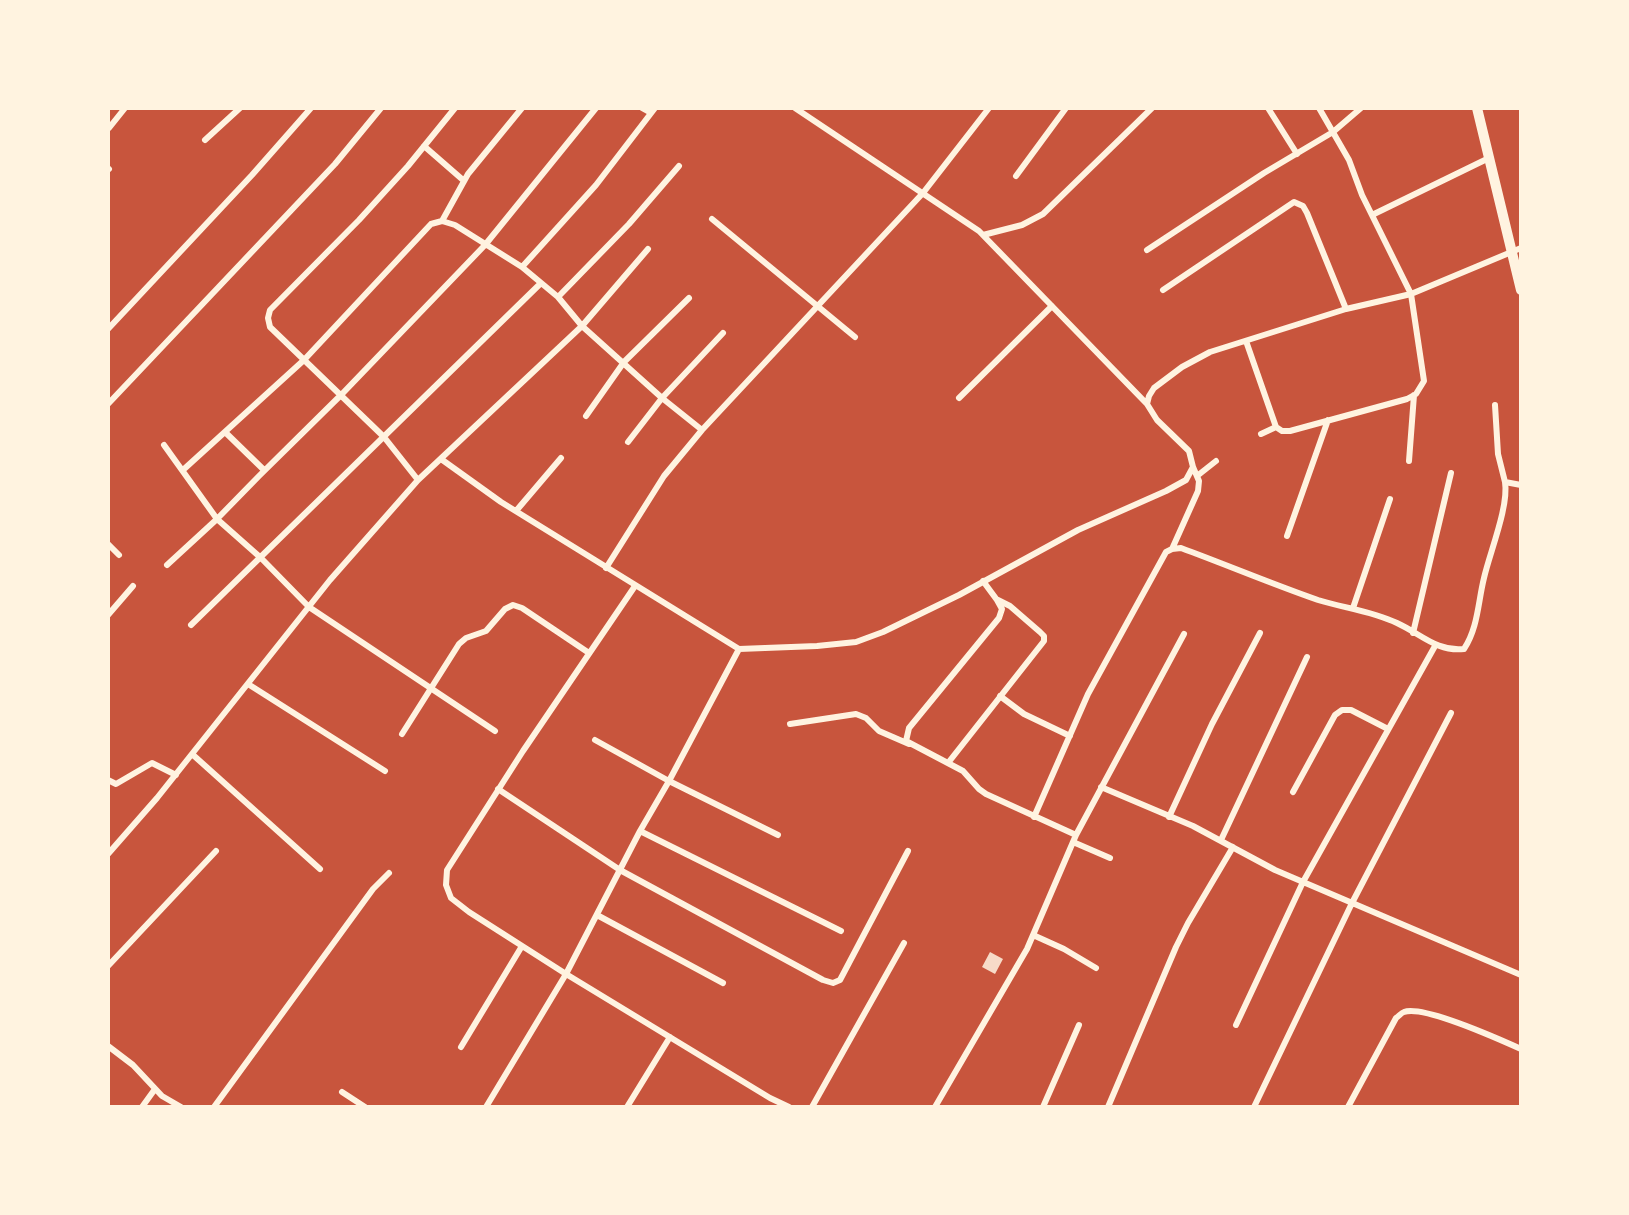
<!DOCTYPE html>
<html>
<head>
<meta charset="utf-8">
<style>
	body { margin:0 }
	#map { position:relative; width:1629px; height:1215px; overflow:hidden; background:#c8553d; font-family:Arial,sans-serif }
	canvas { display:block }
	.frame { position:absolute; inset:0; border:110px solid #fff3e0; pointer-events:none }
</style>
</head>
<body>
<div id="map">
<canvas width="1629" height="1215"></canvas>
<div class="frame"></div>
</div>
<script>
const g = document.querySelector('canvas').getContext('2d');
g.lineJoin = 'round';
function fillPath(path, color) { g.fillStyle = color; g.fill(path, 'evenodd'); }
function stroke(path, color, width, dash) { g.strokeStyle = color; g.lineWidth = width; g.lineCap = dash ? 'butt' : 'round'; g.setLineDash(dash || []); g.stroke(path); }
fillPath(new Path2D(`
	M990,952L1003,959L995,974L982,967Z`), '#f7dbc8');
stroke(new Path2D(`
	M642,108L651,113
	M795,108L979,231L1147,404
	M1268,108L1297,154
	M109,128L125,108
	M205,140L240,108
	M424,146L463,180
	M108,170L109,169
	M1016,176L1066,108
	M1372,215L1489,158
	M712,219L855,337
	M442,221L468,174L522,108
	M983,235L1022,225L1043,214L1152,108
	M1147,250L1264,173L1333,132L1361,108
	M522,267L596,185L655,108
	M1163,290L1294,202L1303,206L1307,213L1346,309
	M558,297L629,224L679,166
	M108,329L252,175L311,108
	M1246,341L1276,427L1282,431H1290L1407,399L1416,394L1424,381L1411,294L1362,195L1349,160L1319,108
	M959,398L1052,306
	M108,404L335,164L381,108
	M1495,405L1498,454L1505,482L1521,485
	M586,416L624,362L689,298
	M225,432L264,470
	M1261,434L1276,427
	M628,442L662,398L723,333
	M164,445L217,519L261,558L309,607L495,731
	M441,459L501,502L739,649L817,646L856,642L883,632L959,595L1078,530L1166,491L1186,480L1193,467L1189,451L1157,420L1147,404L1149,396L1154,388L1182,367L1210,352L1346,309L1411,294L1521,248
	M1409,461L1414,395
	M183,470L304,360L431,224L442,221L455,225L522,267L558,297L582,326L662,398L702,430
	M1197,476L1216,461
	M418,480L384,437L270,327L268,318L270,310L359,220L408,166L455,108
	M516,511L561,458
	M1287,536L1328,420
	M108,544L119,555
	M1172,549L1198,491L1199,481L1193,467
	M167,565L217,519L259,476L342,394L485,245L596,108
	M606,568L664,476L702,430L923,193L989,108
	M983,581L997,600L1002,609L999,618L909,728L906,741L963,771L979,789L986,794L1076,835
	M635,586L523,751L447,870L446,885L451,898L469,912L566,974L770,1098L789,1107
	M1353,608L1390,499
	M108,615L133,586
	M191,625L540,284
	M1413,633L1451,473
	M248,684L385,771
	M1000,696L1024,714L1070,736
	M790,724L856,714L866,718L879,731L909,744
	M402,734L459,644L466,638L486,631L505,609L513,605L522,608L589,653
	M595,740L669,781L778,835
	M192,754L320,869
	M948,763L1044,641V636L1040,632L1010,606L998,600
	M108,780L116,784L152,763L176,775
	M1101,787L1193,826L1275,870L1521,975
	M498,789L620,870L823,980L833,983L840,980L908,851
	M1293,792L1335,715L1342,710H1351L1388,729
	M1034,817L1088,694L1166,552L1172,549L1181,548C1227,565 1272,584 1318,600C1344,608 1372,611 1397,623C1421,634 1437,652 1464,649C1478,628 1478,602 1484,578C1490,552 1509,506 1505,482
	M1169,817L1212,724L1260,633
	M640,831L841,931
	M1221,840L1307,657
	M1073,842L1110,858
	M108,854L157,798L330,580L418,480L582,326L648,249
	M597,915L723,983
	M1033,935L1064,949L1096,968
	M108,966L216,851
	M1236,1025L1303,882L1435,646
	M108,1046L133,1065L162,1096L181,1107
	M461,1047L522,946
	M342,1092L365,1107
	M142,1107L155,1089
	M214,1107L373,889L389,873
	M486,1107L566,974L640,831L669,781L739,649
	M627,1107L670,1037
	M812,1107L904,943
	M935,1107L1027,949L1076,835L1184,634
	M1043,1107L1079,1025
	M1108,1107L1176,947L1188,923L1233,847
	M1254,1107L1352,903L1451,713
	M1348,1107L1396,1018C1399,1016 1401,1013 1404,1012C1423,1005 1501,1040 1521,1049`), '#fff3e0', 6);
stroke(new Path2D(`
	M1477,108L1521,290`), '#fff3e0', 10);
</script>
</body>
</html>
